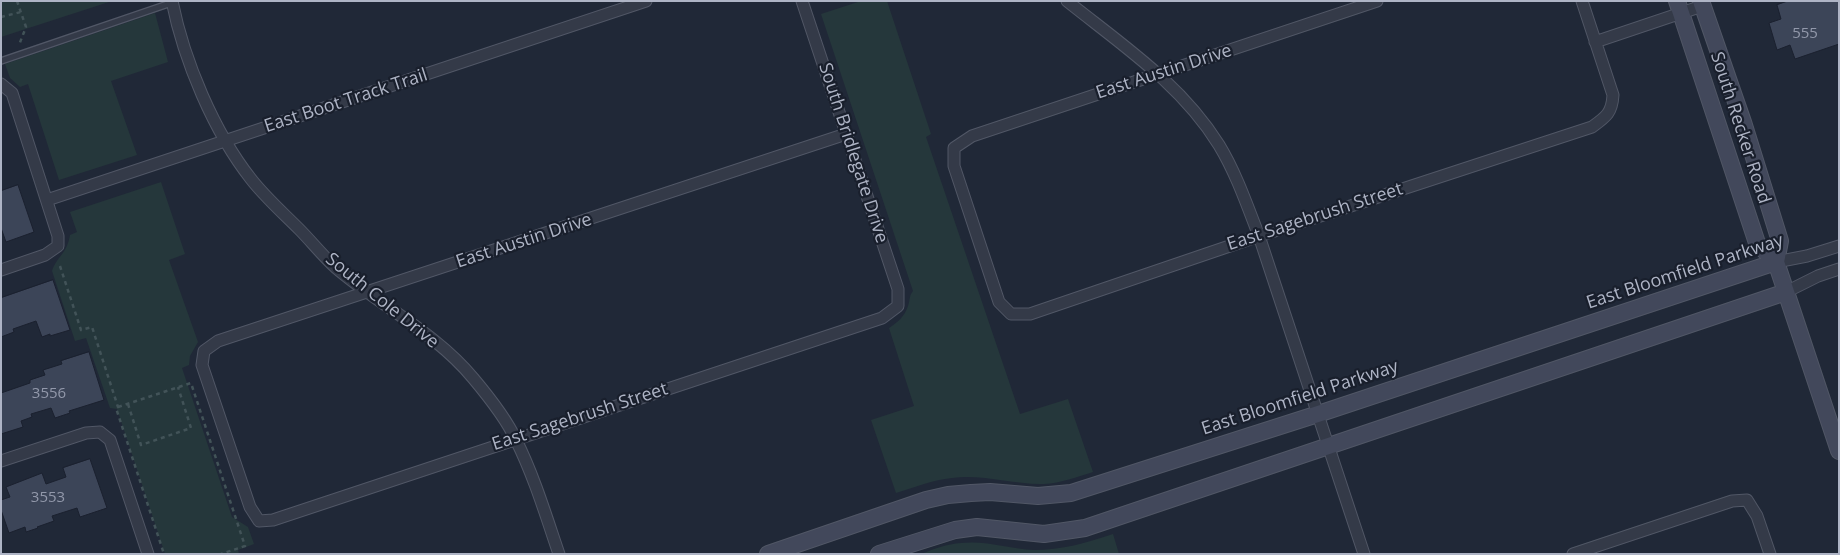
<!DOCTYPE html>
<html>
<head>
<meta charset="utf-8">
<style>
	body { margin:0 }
	#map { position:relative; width:1840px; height:555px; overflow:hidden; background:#202837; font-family:"Open Sans",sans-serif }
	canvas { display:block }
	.frame { position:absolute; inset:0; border:2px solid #aeb4c5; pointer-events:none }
</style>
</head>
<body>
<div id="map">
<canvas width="1840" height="555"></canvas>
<div class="frame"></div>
</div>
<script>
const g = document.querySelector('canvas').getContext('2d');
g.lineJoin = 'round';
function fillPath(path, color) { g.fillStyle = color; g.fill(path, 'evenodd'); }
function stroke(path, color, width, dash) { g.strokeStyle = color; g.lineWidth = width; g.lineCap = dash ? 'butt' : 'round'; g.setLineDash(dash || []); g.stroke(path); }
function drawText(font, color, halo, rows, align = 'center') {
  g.font = font + ' "Open Sans",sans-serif'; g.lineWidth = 4.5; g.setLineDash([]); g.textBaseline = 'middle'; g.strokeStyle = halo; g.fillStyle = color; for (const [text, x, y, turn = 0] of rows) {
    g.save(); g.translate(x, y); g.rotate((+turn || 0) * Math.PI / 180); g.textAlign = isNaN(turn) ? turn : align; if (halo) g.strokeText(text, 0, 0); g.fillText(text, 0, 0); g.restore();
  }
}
fillPath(new Path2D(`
	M1,1H112L1,37Z
	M861,1H887L931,134L926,137L1020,414L1068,399L1093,472C1077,477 1061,483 1044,484C1014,485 983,474 952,478C933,480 915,487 896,493L871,420L914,406L889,328C897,323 905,316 908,306C910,300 909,296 913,291L821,14Z
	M155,13L168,62L111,81L137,155L59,180L28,84L20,87L10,78L5,64Z
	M161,182L185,254L169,260L198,342L190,356L189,365L182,368L232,517L248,527L254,544L238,550L239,554H165L117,409L110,408L86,338L75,341L52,271C57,256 67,254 70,235L77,232L70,212Z
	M1113,534L1119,554H921C934,549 947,544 961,543C986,540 1010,549 1034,550C1062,550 1086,543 1113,534Z`), '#25373b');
const building = new Path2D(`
	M1788,1H1839V44L1795,59L1790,45L1777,50L1769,23L1781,19L1777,5Z
	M18,185L34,232L6,242L1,228V191Z
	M53,280L70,330L50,336V334L42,337L36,321L13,329L14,332L1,337V298Z
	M89,352L104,400L69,411L70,413L55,418L51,408L31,414L32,417L21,421L23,427L1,434V393L30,383V380L45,375L43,370L62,364L61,361Z
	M90,459L107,508L80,517L77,508L52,516L54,521L37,527L38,528L26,532L25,527L9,533L1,510V500L10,497L6,487L42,473L46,484L66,477L63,468Z`);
fillPath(building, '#3c4558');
stroke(building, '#1b212f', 1);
const lane = new Path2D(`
	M1,61L174,2`);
const street = new Path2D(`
	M172,1C184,61 214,132 251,179C265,197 283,213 299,229C311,241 322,255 335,267C379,305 436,333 473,378C489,397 506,418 516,440C534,476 546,516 559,554
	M802,1L898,289V306L882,318L273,520L259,521L250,507L202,365L204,351L218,341L846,134
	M1067,1C1122,45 1181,84 1219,145C1236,173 1247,205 1259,236L1364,554
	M1377,1L972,136L954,148V166L999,302L1011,314H1030L1259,236L1592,127C1606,117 1612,113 1613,95L1582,1
	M1595,42L1702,6
	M1,84L12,93L58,236V246L45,255L1,270
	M47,200L646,1
	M1776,262L1807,256L1839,246
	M1786,292L1818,276L1839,269
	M1,461L86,433L100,432L110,440L148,554
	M1573,554L1732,501L1747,500L1757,516L1770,554`);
const secondary = new Path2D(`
	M1677,1L1757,243L1776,262L1839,451
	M1701,1L1743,122L1780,241L1776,262
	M768,554L926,500L948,495L971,493L990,492L1038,496L1071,493L1318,414L1776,262
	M879,554L955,530L977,527L1044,534L1085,528L1786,292`);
stroke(lane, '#515766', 8);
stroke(street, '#515766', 13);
stroke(secondary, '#515766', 18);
stroke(new Path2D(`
	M17,1L26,27L19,45
	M1,17L21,12
	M60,266L81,330L92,327L118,407L116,408L164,554
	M128,404L141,445L191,428L178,387
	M118,407L191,383L245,546L221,554`), '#425358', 2.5, [4, 4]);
stroke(lane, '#343a48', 5.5);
stroke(street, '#343a48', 11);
stroke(secondary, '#42485b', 16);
drawText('15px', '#9298aa', null, [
	["555",1805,34],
	["3556",49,394],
	["3553",48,498]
]);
drawText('18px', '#aeb4c5', '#191f2c', [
	["East Austin Drive",1164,72,-18],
	["East Boot Track Trail",346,101,-18],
	["South Recker Road",1740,128,72],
	["South Bridlegate Drive",853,153,72],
	["East Sagebrush Street",1315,217,-18],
	["East Austin Drive",524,241,-18],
	["East Bloomfield Parkway",1685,272,-18],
	["South Cole Drive",382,301,39],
	["East Bloomfield Parkway",1300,398,-18],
	["East Sagebrush Street",580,417,-18]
]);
</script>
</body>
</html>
